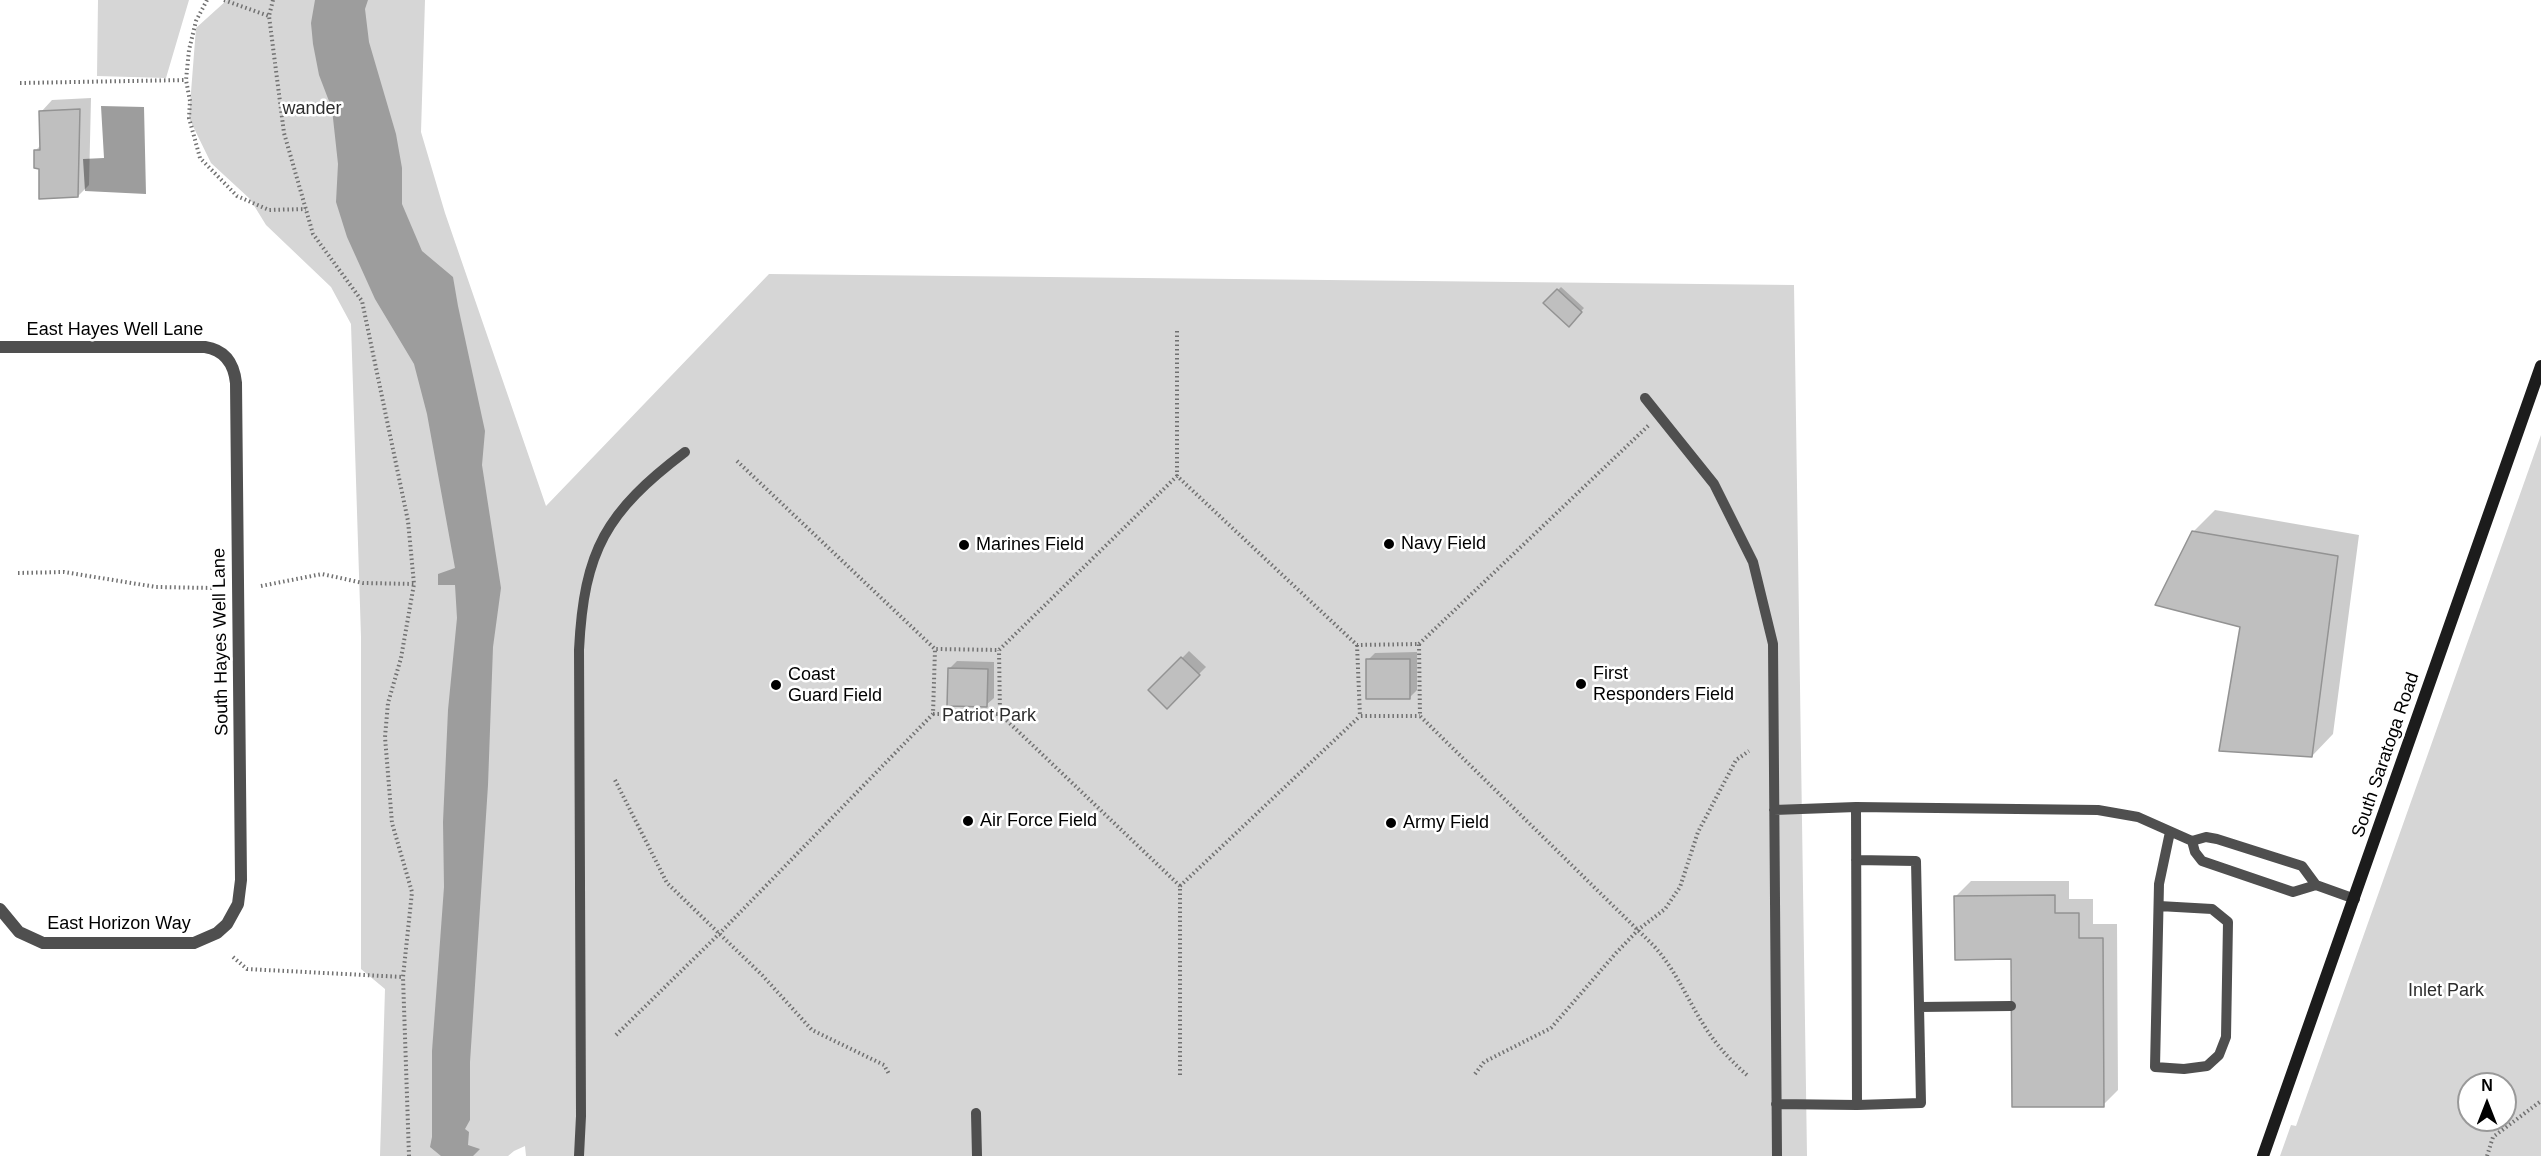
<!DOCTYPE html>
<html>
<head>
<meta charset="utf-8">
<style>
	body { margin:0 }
	#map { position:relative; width:2541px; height:1156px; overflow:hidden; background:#fff; font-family:Arial,sans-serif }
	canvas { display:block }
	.north { position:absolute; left:2457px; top:1072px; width:60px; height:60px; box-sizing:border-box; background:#fff; border:2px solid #999; border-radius:50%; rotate:0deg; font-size:16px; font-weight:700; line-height:24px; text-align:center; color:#000 }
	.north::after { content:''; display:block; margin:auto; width:21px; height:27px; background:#000; clip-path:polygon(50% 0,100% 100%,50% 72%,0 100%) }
</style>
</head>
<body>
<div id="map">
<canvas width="2541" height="1156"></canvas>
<div class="north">N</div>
</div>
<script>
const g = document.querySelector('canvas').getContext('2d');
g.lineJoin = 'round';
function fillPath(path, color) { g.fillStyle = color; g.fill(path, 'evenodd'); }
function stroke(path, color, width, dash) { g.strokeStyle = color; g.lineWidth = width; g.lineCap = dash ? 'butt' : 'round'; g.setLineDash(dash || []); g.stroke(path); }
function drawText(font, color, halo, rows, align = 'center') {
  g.font = font + ' Arial,sans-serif'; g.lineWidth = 5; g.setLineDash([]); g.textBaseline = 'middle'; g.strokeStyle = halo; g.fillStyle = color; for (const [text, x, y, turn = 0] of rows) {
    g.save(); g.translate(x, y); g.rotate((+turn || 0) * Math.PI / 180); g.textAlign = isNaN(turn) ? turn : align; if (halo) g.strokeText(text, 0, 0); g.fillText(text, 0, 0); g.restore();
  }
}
fillPath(new Path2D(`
	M98,0H189L166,78L97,76Z
	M227,0H425L421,132L445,213L546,506L769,274L1794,285L1807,1156H526L525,1146L514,1151L508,1156H380L385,989L361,969V637L351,324L331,287L266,225L250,199L211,163L189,118L196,28Z
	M2541,435V1156H2280L2291,1125L2296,1126ZM2469,1084H2505V1120H2469Z`), '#d6d6d6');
fillPath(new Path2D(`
	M315,0H368L365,9L369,42L396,134L402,168V204L422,251L453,277L458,306L485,431L482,465L501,588L493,647L488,785L470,1062V1120L465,1129L469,1132L468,1145L480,1149L473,1156H441L430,1147L432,1137V1051L444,887L443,822L448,710L457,618L455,585H438V574L455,568L427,414L414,364L375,299L347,237L336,202L338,164L332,109L319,75L313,44L311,23Z
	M101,106L144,107L146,194L85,191L83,159L104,158Z`), '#9d9d9d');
fillPath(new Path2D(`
	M91,98L89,185L78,196L40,167L35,151L41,145V112L52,100Z
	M1561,287L1584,308L1569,324L1545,303Z
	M2215,510L2359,535L2333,734L2312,756L2193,532Z
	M1189,651L1206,667L1167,706L1151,690Z
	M1417,652V690L1410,697L1368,660L1375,653Z
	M957,661L994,662V698L986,705L950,668Z
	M1971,881H2069V899H2093V924H2117L2118,1090L2103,1105L2012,958L1956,896Z`), '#0003');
const building = new Path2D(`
	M80,109L78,197L39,199V169L34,168V150H40L39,111Z
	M1557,289L1582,312L1569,327L1543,303Z
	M2192,531L2338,556L2312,757L2219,751L2240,627L2155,605Z
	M1181,657L1200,675L1167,709L1148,690Z
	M1366,659H1410V699H1366Z
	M948,668L988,669L987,707L947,706Z
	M2055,895V913H2079V938H2103L2104,1107H2012L2011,959L1955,960L1954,896Z`);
fillPath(building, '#bfbfbf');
stroke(building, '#939393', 1.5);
stroke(new Path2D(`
	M207,0L196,21L189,50L186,80L190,101L189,118L200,158L237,196L269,210L306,209
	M224,0L269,16
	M273,0L269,16L284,133L313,234L362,301L408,521L414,584L401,658L388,703L385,737L392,823L412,892L403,977L409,1156
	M20,83L186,80
	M1177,331V476
	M737,461L935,649
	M18,573L64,572L156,587L214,588
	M261,586L322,574L363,583L414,584
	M1419,644L1649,425
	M1357,645L1360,716H1420
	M933,714H1000L999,650
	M1000,714L1180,886V1076
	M615,780L667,883L762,975L812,1030L884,1065L889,1074
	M1180,886L1360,716
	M233,957L247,969L403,977
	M616,1035L719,934L933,714L935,649L999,650L1177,476L1357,645L1419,644L1420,716L1653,945C1676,970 1687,999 1705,1027C1717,1046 1731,1061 1748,1076
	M1475,1074L1484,1062L1551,1028L1616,953L1639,929L1665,909L1680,887L1698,832L1736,760L1749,751
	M2487,1156L2493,1137L2541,1101`), '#717171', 4, [1.5, 3]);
stroke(new Path2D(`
	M1645,398L1714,484L1753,562L1773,644L1777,1156
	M1856,807L2098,810L2138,817L2192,841L2206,837L2217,839L2302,866L2316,885L2355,899
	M1774,810L1856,807L1857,1105L1776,1104
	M2192,841L2195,852L2202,861L2293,892L2316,885
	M1856,860L1916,861L1921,1103L1857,1105
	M2159,906L2212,909L2228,922L2226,1037L2219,1055L2207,1066L2184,1069L2155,1067L2159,884L2170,832
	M1919,1007L2011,1006
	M976,1113L977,1156
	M579,1156L581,1116L579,650C584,550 606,512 685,452`), '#4f4f4f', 10);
stroke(new Path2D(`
	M0,347H205C225,350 234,364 236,383L241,880L238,904L227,924L217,933L194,943H43L19,932L0,909`), '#4f4f4f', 12);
stroke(new Path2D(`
	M2263,1156L2541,366`), '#1c1c1c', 12);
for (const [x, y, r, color] of [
	[1389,544,6,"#000"],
	[964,545,6,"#000"],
	[1581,684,6,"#000"],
	[776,685,6,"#000"],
	[968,821,6,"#000"],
	[1391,823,6,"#000"]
]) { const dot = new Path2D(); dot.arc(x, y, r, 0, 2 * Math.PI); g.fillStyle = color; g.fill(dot); stroke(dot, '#fff', 2); }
drawText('18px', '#2d2d2d', '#fff', [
	["wander",312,109],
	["Patriot Park",989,716],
	["Inlet Park",2446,991]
]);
drawText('18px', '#000', '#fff', [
	["East Hayes Well Lane",115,330],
	["South Hayes Well Lane",221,642,-91],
	["South Saratoga Road",2386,755,-71],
	["East Horizon Way",119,924]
]);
drawText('18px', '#000', '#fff', [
	["Navy Field",1401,544],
	["Marines Field",976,545],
	["First",1593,674],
	["Responders Field",1593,695],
	["Coast",788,675],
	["Guard Field",788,696],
	["Air Force Field",980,821],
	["Army Field",1403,823]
], 'left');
</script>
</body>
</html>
